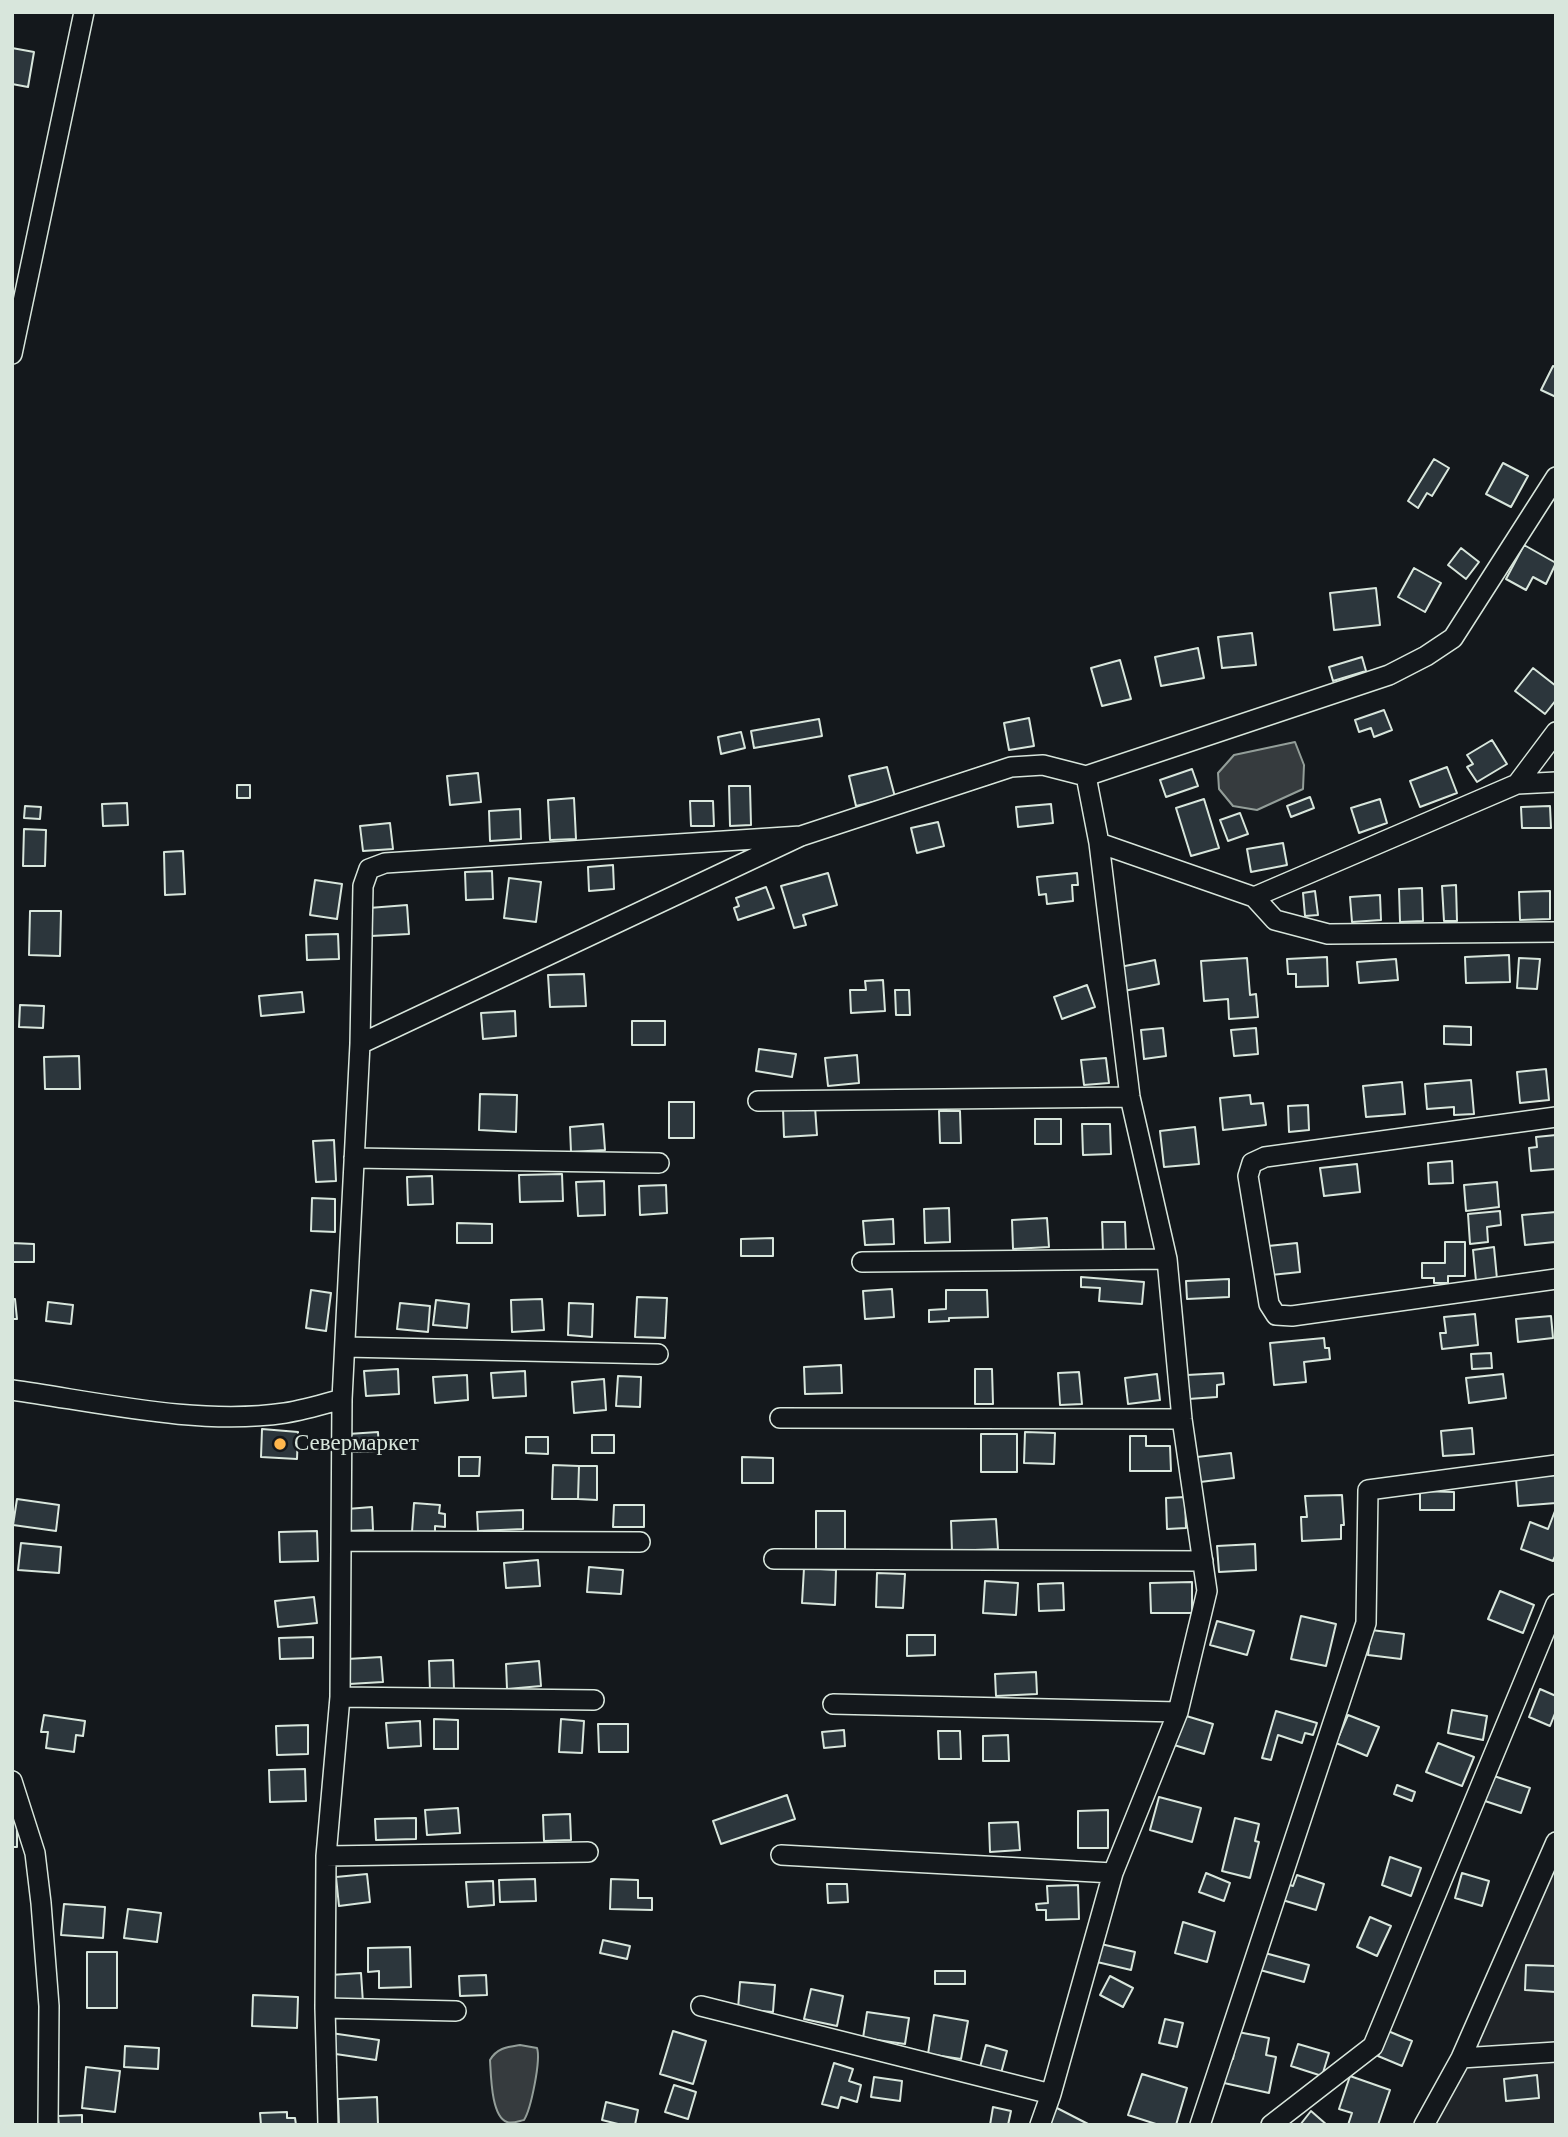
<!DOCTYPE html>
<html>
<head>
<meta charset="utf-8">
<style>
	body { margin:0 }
	#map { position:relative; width:1568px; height:2137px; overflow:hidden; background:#14181c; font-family:Georgia,serif }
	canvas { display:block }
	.frame { position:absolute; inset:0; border:14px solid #d8e6dc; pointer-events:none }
</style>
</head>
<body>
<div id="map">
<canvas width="1568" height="2137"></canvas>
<div class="frame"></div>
</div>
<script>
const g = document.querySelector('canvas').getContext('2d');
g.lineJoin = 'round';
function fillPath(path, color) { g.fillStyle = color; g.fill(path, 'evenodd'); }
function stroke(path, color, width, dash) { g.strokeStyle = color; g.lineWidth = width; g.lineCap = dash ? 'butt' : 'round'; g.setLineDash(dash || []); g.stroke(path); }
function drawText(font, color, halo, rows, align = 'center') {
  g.font = font + ' Georgia,serif'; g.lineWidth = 5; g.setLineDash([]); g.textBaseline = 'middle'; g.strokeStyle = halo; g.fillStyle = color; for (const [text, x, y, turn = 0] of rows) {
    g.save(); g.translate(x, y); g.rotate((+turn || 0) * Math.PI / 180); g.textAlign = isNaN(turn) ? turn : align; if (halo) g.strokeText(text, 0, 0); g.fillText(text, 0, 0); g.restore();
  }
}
const green = new Path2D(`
	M1556,1842V2125H1424Z`);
fillPath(green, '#202428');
stroke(green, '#939e99', 2);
const water = new Path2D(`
	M1295,742L1304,765L1303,789L1257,810L1233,806L1219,789L1218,773L1234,755Z
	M520,2045L537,2048C541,2060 531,2109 524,2120C519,2121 512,2124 507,2122C491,2117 491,2074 490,2060C497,2048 507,2047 520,2045Z`);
fillPath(water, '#363b3e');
stroke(water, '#939e99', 2);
const building = new Path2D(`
	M12,48L34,52L28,87L12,84Z
	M1553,366L1556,367V397L1541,390Z
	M1434,459L1449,468L1432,496L1427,493L1418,508L1408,501Z
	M1503,463L1528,476L1511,507L1486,494Z
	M1524,545L1556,563L1546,584L1533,577L1526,590L1506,579Z
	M1461,548L1479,562L1466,579L1448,565Z
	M1414,568L1441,583L1425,612L1398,597Z
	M1376,588L1380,625L1334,630L1330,593Z
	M1252,633L1256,665L1222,668L1218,637Z
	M1198,648L1204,678L1161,686L1155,657Z
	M1362,657L1366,671L1333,681L1329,667Z
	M1120,660L1131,699L1102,706L1091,668Z
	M1533,668L1556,686V700L1545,714L1515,691Z
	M1384,710L1392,730L1374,737L1371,728L1359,732L1355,720Z
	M1029,718L1034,746L1009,750L1004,723Z
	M819,719L822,736L754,748L751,731Z
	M741,732L745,748L721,754L718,737Z
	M1492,740L1507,764L1477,782L1467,767L1473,764L1467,755Z
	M887,767L895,797L856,806L849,776Z
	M1447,767L1457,793L1420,807L1410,781Z
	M1192,769L1198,786L1166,797L1160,780Z
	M478,773L481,802L450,805L447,776Z
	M237,785H250V798H237Z
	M729,786H750L751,825L730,826Z
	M1310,797L1314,808L1291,817L1287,806Z
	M574,798L576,839L550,840L548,800Z
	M1204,799L1219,848L1191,856L1176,808Z
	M1380,799L1387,823L1359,833L1351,808Z
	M690,801H713L714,826H691Z
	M127,803L128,825L103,826L102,804Z
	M1051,804L1053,823L1018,827L1016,807Z
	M25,806L41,807L40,819L24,818Z
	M1550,806L1551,828H1522L1521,807Z
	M520,809L521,839L490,841L489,811Z
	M1240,813L1248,834L1228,841L1220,820Z
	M938,822L944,846L917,853L911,828Z
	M390,823L393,849L363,851L360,826Z
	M24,829L46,830L45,866H23Z
	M1283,843L1287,865L1251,872L1247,849Z
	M183,851L185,894L165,895L164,852Z
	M613,865L614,889L589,891L588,867Z
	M492,871L493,899L466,900L465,872Z
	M828,873L837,905L803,915L806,925L794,928L781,886Z
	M1077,873L1078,885H1072L1073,901L1047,904L1046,894L1039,895L1037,877Z
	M509,878L541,882L536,922L504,918Z
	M315,880L342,884L337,919L310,915Z
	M1456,885L1457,921H1444L1442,886Z
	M766,887L774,908L738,920L734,908L739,906L736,898Z
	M1422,888L1423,921L1400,922L1399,889Z
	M1315,891L1318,915L1305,916L1303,893Z
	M1550,891V919L1520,920L1519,892Z
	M1380,895L1381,920L1352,922L1350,897Z
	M407,905L409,934L371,936L369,908Z
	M30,911H61L60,956L29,955Z
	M338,934L339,959L307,960L306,935Z
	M1509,955L1510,982L1466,983L1465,957Z
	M1327,957L1328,986L1296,987V974H1288L1287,959Z
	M1247,958L1250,995L1256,994L1258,1017L1229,1019L1228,999L1204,1001L1201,961Z
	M1519,958L1540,959L1537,989L1517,988Z
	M1396,959L1398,980L1359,983L1357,962Z
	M1155,960L1159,984L1124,991L1120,967Z
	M584,974L586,1006L550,1007L548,975Z
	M883,980L885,1011L851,1013L850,990H866L865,981Z
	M1087,985L1095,1007L1062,1019L1054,997Z
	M895,990H909L910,1015H896Z
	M302,992L304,1012L261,1016L259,996Z
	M20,1005L44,1006L43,1028L19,1027Z
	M515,1011L516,1036L483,1039L481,1013Z
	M632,1021H665V1045H632Z
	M1444,1026L1471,1027V1045L1444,1044Z
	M1163,1028L1166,1056L1144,1059L1141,1030Z
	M1256,1028L1258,1054L1234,1056L1231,1030Z
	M759,1049L796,1054L792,1077L756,1071Z
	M857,1055L859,1083L828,1086L825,1058Z
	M79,1056L80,1089H45L44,1057Z
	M1106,1058L1109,1083L1084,1085L1081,1060Z
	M1546,1069L1549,1100L1520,1103L1517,1072Z
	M1471,1080L1474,1114L1454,1115V1107L1427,1109L1425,1084Z
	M1402,1082L1405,1114L1366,1117L1363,1086Z
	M480,1094L517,1095L516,1132L479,1130Z
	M1250,1095L1251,1104L1263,1103L1266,1125L1223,1130L1220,1098Z
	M669,1102H694V1138H669Z
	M1308,1105L1309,1130L1289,1132L1288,1106Z
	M815,1107L817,1135L784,1137L783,1109Z
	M939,1111H960L961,1143H940Z
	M1035,1119H1061V1144H1035Z
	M603,1124L605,1150L571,1152L570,1127Z
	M1082,1124H1110L1111,1154L1083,1155Z
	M1195,1127L1199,1164L1164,1167L1160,1131Z
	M1556,1135V1169L1531,1171L1529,1148L1537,1147L1536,1137Z
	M334,1140L336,1181L316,1182L313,1141Z
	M1452,1161L1453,1183L1429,1184L1428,1163Z
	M1357,1164L1360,1192L1324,1196L1320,1168Z
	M562,1174L563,1201L520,1202L519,1175Z
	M432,1176L433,1204L408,1205L407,1177Z
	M604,1181L605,1215L578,1216L576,1182Z
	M1497,1182L1499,1207L1466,1211L1464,1185Z
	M666,1185L667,1213L640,1215L639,1186Z
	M312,1198L335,1199V1232L311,1231Z
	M949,1208L950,1242L925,1243L924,1209Z
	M1500,1211L1501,1225L1487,1227L1488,1242L1470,1244L1468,1214Z
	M1556,1212V1251L1555,1242L1525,1245L1522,1215Z
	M1047,1218L1049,1247L1013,1249L1012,1220Z
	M893,1219L894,1244L865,1245L863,1221Z
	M1102,1222H1125L1126,1251L1103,1252Z
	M457,1223L492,1224V1243H457Z
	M773,1238V1256H741V1239Z
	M1445,1242H1465V1276H1448V1283H1434V1278H1422V1263H1445Z
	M12,1243L34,1244V1262H12Z
	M1297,1243L1300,1272L1271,1275L1268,1246Z
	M1494,1247L1497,1279L1476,1281L1473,1250Z
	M1081,1277L1144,1282L1142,1304L1099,1301L1100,1288L1081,1287Z
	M1229,1279V1297L1187,1299L1186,1281Z
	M892,1289L894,1317L865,1319L863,1291Z
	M311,1290L331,1293L326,1331L306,1328Z
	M946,1290H987L988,1317L949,1318V1321L929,1322V1310L946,1309Z
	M637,1297L667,1298L665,1338L635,1337Z
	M12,1299H15L17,1319H12Z
	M542,1299L544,1330L512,1332L511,1300Z
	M436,1300L469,1304L467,1328L433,1325Z
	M48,1302L73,1305L71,1324L46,1321Z
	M400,1303L430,1306L428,1332L397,1329Z
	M569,1303L593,1304L592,1337L568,1335Z
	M1475,1314L1478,1345L1442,1349L1440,1333H1446L1444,1317Z
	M1551,1316L1553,1338L1518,1342L1516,1319Z
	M1324,1338L1325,1348H1329L1330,1359L1304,1362L1306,1382L1274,1385L1270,1343Z
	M1491,1353L1492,1368L1472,1369L1471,1354Z
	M841,1365L842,1393L805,1394L804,1367Z
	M398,1369L399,1394L366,1396L364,1371Z
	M975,1369H992L993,1404H975Z
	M525,1371L526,1396L493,1398L491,1373Z
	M1079,1372L1082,1404L1060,1405L1058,1373Z
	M1223,1373L1224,1384L1217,1385V1397L1188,1399L1187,1375Z
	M1157,1374L1160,1400L1128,1404L1125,1378Z
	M1503,1374L1506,1398L1469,1403L1466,1378Z
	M467,1375L468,1400L435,1403L433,1377Z
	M618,1376L641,1377L640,1407L616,1406Z
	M604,1379L606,1410L574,1413L572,1382Z
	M1472,1428L1474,1454L1443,1456L1441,1431Z
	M262,1429L298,1432L297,1459L261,1457Z
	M378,1432L379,1451L349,1452L348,1434Z
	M1025,1432L1055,1433L1054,1464L1024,1463Z
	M981,1434H1017V1472H981Z
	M592,1435H614V1453H592Z
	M1130,1436H1146V1446H1170L1171,1471H1130Z
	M526,1437H548V1454L526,1453Z
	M1231,1453L1234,1478L1200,1482L1197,1457Z
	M459,1457H480L479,1476H459Z
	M742,1457L773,1458V1483H742Z
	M553,1465L579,1466L578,1499H552Z
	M579,1466H597V1500L578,1499Z
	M1556,1475V1503L1518,1506L1516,1478Z
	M1420,1491L1454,1492V1510H1420Z
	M1342,1495L1344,1525H1341V1539L1302,1541L1301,1517H1307L1305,1496Z
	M1185,1497L1186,1528L1167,1529L1166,1498Z
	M17,1499L59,1505L56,1531L13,1525Z
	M414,1503L440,1505L439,1513L445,1514V1527L435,1526V1534L412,1532Z
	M614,1505H644V1527H613Z
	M372,1507L373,1530L348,1531L347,1509Z
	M523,1510V1529L478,1531L477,1512Z
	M816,1511H845V1549H816Z
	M1555,1511L1556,1554L1553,1561L1521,1549L1530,1522L1548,1529Z
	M996,1519L998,1549L952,1551L951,1521Z
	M317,1531L318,1561L280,1562L279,1532Z
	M21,1543L61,1547L59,1573L18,1570Z
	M1255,1544L1256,1570L1219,1572L1217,1546Z
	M538,1560L540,1586L506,1588L504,1563Z
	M589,1567L623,1570L621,1594L587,1592Z
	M804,1568L836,1570L835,1605L802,1603Z
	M877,1573L905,1574L903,1608L876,1607Z
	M985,1581L1018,1583L1016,1615L983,1613Z
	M1192,1582V1613H1151L1150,1583Z
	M1063,1583L1064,1610L1039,1611L1038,1584Z
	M1500,1591L1534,1605L1523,1633L1488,1619Z
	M314,1597L317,1623L278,1627L275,1601Z
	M1301,1616L1336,1624L1326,1666L1291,1659Z
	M1217,1621L1254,1631L1247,1655L1210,1645Z
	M1371,1630L1404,1634L1401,1659L1368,1655Z
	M907,1635H935V1655L907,1656Z
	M313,1637V1658L280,1659L279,1638Z
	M381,1657L383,1682L349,1684L347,1659Z
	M453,1660L454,1690L430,1691L429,1661Z
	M539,1661L541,1686L507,1689L506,1664Z
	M1036,1672L1037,1694L996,1696L995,1674Z
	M1540,1689L1556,1696V1711L1550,1726L1529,1717Z
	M1452,1710L1487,1716L1483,1740L1448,1733Z
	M1276,1711L1317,1723L1313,1735L1305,1733L1302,1743L1278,1735L1271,1760L1262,1758Z
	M44,1715L85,1721L83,1736L76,1735L74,1752L46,1748L48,1732H41Z
	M1183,1715L1213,1724L1204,1754L1174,1745Z
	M1348,1715L1379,1727L1367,1756L1336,1743Z
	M434,1719L458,1720V1749H434Z
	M561,1719L584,1721L582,1753L559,1752Z
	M420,1721L421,1746L388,1748L386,1723Z
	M598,1724H628V1752H599Z
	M308,1725V1754L277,1755L276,1726Z
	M844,1730L845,1746L824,1748L822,1732Z
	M938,1731H960L961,1759H939Z
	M1008,1735L1009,1761H983V1736Z
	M1438,1743L1474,1757L1462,1786L1426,1772Z
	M305,1769L306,1801L270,1802L269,1770Z
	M1491,1775L1530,1788L1521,1813L1482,1800Z
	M1397,1785L1415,1792L1412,1801L1394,1794Z
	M787,1795L795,1819L721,1844L713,1821Z
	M1159,1797L1201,1808L1192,1842L1150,1830Z
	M458,1808L460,1833L427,1835L425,1810Z
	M1108,1810V1848H1078V1811Z
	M570,1814L571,1840L544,1841L543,1815Z
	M12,1816H17V1847H12Z
	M416,1818V1839L376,1840L375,1819Z
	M1235,1818L1259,1824L1255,1841L1259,1842L1250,1878L1222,1871Z
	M1018,1822L1020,1850L990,1852L989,1823Z
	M1390,1857L1421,1868L1411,1896L1382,1885Z
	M1206,1873L1230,1883L1224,1901L1199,1892Z
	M1462,1873L1489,1881L1482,1906L1455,1898Z
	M367,1874L370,1902L339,1906L336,1877Z
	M1297,1875L1324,1884L1316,1910L1279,1899L1284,1883L1293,1886Z
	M535,1879L536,1901L500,1902L499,1880Z
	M611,1879L638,1880V1898H652V1910L610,1909Z
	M493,1881L494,1905L468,1907L466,1882Z
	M827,1884H847L848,1902L828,1903Z
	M1078,1885L1079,1919L1046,1920V1910H1037L1036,1904L1048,1903L1047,1886Z
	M64,1904L105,1907L103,1938L61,1935Z
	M128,1909L161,1913L157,1942L124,1938Z
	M1370,1917L1391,1926L1377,1956L1357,1947Z
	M1183,1922L1215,1932L1207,1962L1175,1953Z
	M603,1940L630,1946L627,1959L600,1953Z
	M1101,1944L1135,1952L1131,1970L1097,1962Z
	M410,1947L411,1987L379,1988V1971L368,1972V1948Z
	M87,1952H117V2008H87Z
	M1265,1953L1309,1965L1304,1982L1260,1970Z
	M1526,1965L1556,1966V1992L1525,1990Z
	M935,1971H965V1984H935Z
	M361,1973L363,2003L332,2005L330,1975Z
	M486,1975L487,1995L460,1996L459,1976Z
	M1110,1976L1133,1988L1123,2007L1100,1995Z
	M740,1982L775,1985L773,2012L738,2009Z
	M811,1989L843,1996L837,2026L804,2019Z
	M253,1995L298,1997L297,2028L252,2026Z
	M867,2012L909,2018L905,2044L863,2038Z
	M934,2015L968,2021L961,2059L928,2054Z
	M1165,2019L1183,2023L1177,2047L1159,2043Z
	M673,2031L706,2041L693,2084L660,2074Z
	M1388,2031L1412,2041L1402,2066L1378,2056Z
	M1238,2032L1269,2038L1266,2055L1276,2057L1269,2093L1224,2083L1229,2058L1233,2059Z
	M331,2033L379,2040L376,2060L329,2053Z
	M1298,2044L1329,2053L1322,2076L1291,2066Z
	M986,2045L1007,2051L1000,2077L979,2071Z
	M125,2046L159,2048L158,2069L124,2067Z
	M834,2063L853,2069L849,2081L861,2085L857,2102L841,2097L838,2108L822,2104Z
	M86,2067L120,2071L115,2112L82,2108Z
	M1142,2074L1187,2088L1176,2125H1159L1128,2115Z
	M1537,2075L1539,2098L1506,2101L1504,2079Z
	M1350,2076L1390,2090L1378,2125H1348L1352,2113L1339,2109Z
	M874,2077L902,2081L900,2101L871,2097Z
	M674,2085L696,2092L688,2119L665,2112Z
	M377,2097L378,2125H339L338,2099Z
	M606,2102L638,2110L635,2125H622L602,2120Z
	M993,2107L1011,2111L1008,2125H990Z
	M1055,2107L1090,2125H1046Z
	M1311,2111L1327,2125H1300Z
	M287,2112V2118H295L296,2125H261L260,2113Z
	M82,2115V2125H59L58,2116Z`);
fillPath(building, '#2c363c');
stroke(building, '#d8e6dc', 2);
const minor = new Path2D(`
	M12,354L84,12
	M1517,784L1556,732
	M1099,843L1254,897L1275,920L1328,934L1556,932
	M1254,897L1517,784L1556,782
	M360,1044L801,836L1011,767L1043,765L1086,776L1389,675L1426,656L1453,638L1556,477
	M758,1101L1130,1097
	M1556,1117L1265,1157L1252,1163L1248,1176L1269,1304L1276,1315L1292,1316L1556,1279
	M354,1158L659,1163
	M862,1262L1167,1259
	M346,1347L658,1354
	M12,1390C98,1402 199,1426 285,1413C304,1410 324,1404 342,1399
	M780,1418L1182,1419
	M342,1541L640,1542
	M774,1559L1203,1561
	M340,1697L594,1700
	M833,1704L1178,1712
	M12,1781L35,1853L41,1903L49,2006L48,2125
	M781,1855L1113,1873
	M326,1856L588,1852
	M701,2006L1051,2094
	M325,2008L456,2011
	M1461,2058L1556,2052
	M328,2125L325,2008L326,1856L340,1697L342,1399L360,1044L363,886L369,869L385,863L801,836
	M1040,2125L1051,2094L1113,1873L1178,1712L1207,1591L1182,1419L1167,1259L1130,1097L1099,843L1086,776
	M1200,2125L1366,1623L1368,1490L1556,1465
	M1271,2125L1373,2046L1556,1604
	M1424,2125L1461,2058L1556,1842`);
stroke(minor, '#d8e6dc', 22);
stroke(minor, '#14181c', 19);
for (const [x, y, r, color] of [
	[280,1444,7,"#ffb74d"]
]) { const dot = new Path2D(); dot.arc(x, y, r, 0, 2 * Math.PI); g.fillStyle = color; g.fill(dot); stroke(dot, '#14181c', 2.5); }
drawText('23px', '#d8e6dc', '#14181c', [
	["Севермаркет",294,1444]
], 'left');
</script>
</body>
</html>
